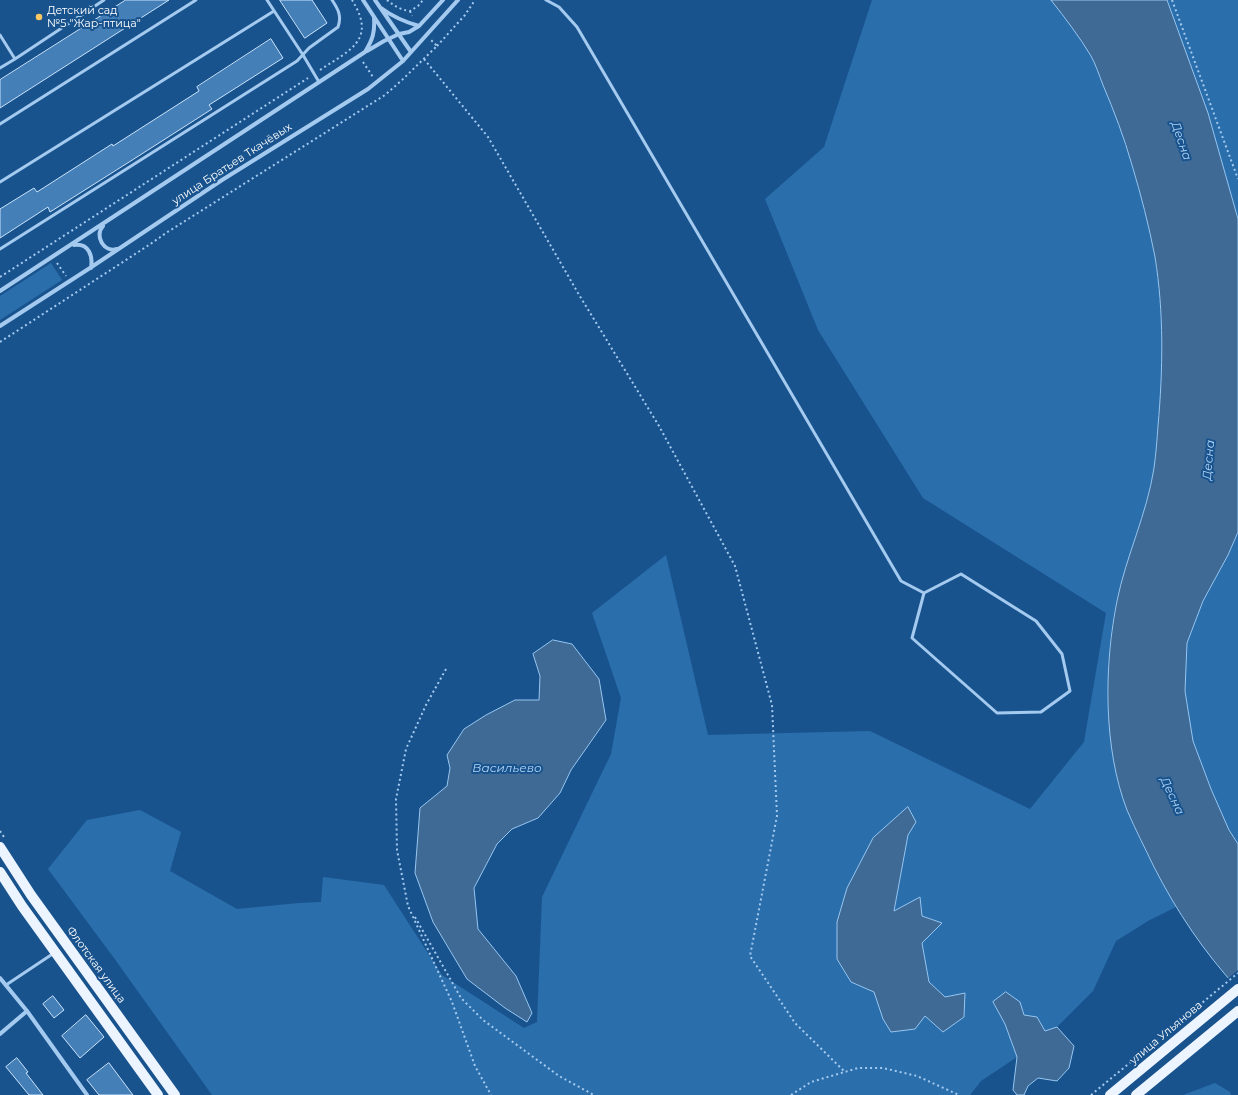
<!DOCTYPE html>
<html>
<head>
<meta charset="utf-8">
<style>
	body { margin:0 }
	canvas { display:block; background:#18538e }
</style>
</head>
<body>
<canvas width="1238" height="1095"></canvas>
<script>
const g = document.querySelector('canvas').getContext('2d');
g.lineJoin = 'round';
function fillPath(path, color) { g.fillStyle = color; g.fill(path, 'evenodd'); }
function stroke(path, color, width, dash) { g.strokeStyle = color; g.lineWidth = width; g.lineCap = dash ? 'butt' : 'round'; g.setLineDash(dash || []); g.stroke(path); }
function drawText(font, color, halo, rows, align = 'center') {
  g.font = font + ' Montserrat,sans-serif'; g.lineWidth = 4; g.setLineDash([]); g.textBaseline = 'middle'; g.strokeStyle = halo; g.fillStyle = color; for (const [text, x, y, turn = 0] of rows) {
    g.save(); g.translate(x, y); g.rotate((+turn || 0) * Math.PI / 180); g.textAlign = isNaN(turn) ? turn : align; if (halo) g.strokeText(text, 0, 0); g.fillText(text, 0, 0); g.restore();
  }
}
fillPath(new Path2D(`
	M872,0H1051C1066,18 1081,37 1092,58C1108,91 1121,126 1131,161C1140,193 1149,225 1155,258C1164,315 1163,373 1158,430C1156,443 1156,456 1154,468C1148,504 1134,539 1124,574C1109,620 1106,672 1109,720C1111,750 1116,781 1127,809C1140,843 1159,875 1176,907L1148,921L1116,941L1093,991L1057,1027L1045,1031L1037,1017L1024,1015L993,1003L1005,1024L1017,1057L981,1081L970,1095H212L114,958L48,869L87,820L140,810L181,832L170,871L237,909L299,903L321,902L323,877L384,885L442,975L524,1028L537,1022L542,897L611,754L621,698L592,613L666,555L708,735L870,731L1030,809L1084,742L1106,613L923,498L818,330L765,199L824,147ZM908,807L916,822L908,835L894,912L920,897L922,916L942,923L922,942L929,982L945,997L925,1016L883,1019L874,992Z
	M1167,0H1238V219L1208,113Z
	M51,263L62,280L0,320V296Z
	M1238,532V844L1229,830L1211,789L1193,741L1185,691L1187,643L1203,601L1228,555Z
	M1215,1083L1230,1092L1231,1095H1183Z`), '#2a6eac');
const water = new Path2D(`
	M1051,0H1167L1208,113L1238,219V532L1228,555L1203,601L1187,643L1185,691L1193,741L1211,789L1229,830L1238,844V989C1204,952 1177,912 1154,867C1145,848 1135,829 1127,810C1103,748 1104,665 1117,601C1126,556 1147,514 1154,468C1156,454 1157,440 1158,426C1163,370 1164,312 1155,257C1149,226 1141,195 1132,165C1124,137 1114,111 1103,85C1099,75 1096,65 1091,56C1079,36 1065,18 1051,0Z
	M553,640L572,644L599,679L606,720L571,770L560,793L538,818L512,829L497,844L474,888L478,929L516,976L532,1013L527,1022L505,1008L467,979L433,922L415,873L420,808L447,786L450,768L447,755L464,729L486,715L515,700H539L540,676L533,654Z
	M908,807L916,822L908,835L894,911L920,897L922,916L942,923L922,943L929,982L945,997L965,993L964,1017L943,1032L925,1016L915,1029L891,1032L883,1019L874,992L851,982L837,959V922L847,888L873,838Z
	M1006,992L1020,1002L1024,1015L1037,1017L1045,1031L1057,1027L1074,1046L1069,1068L1057,1081L1038,1078L1028,1086L1024,1095H1017L1013,1090L1017,1057L1005,1024L993,1002Z`);
fillPath(water, '#3f6a95');
stroke(water, '#96c6f1', 1);
fillPath(new Path2D(`
	M1238,970V991L1227,979Z`), '#18538e');
const building = new Path2D(`
	M126,0H169L0,108V80Z
	M280,0H312L327,23L305,38Z
	M271,39L283,58L209,105L212,109L137,157L50,212L48,207L0,238V209L34,188L37,192L112,144L113,146L199,91L197,87Z
	M53,996L64,1010L54,1018L43,1004Z
	M86,1015L104,1037L80,1058L62,1036Z
	M17,1058L28,1072L26,1073L43,1095H29L6,1067Z
	M109,1063L133,1095H99L87,1080Z`);
fillPath(building, '#447fb8');
stroke(building, '#cae3fb', 1);
stroke(new Path2D(`
	M387,0C394,6 401,10 410,11L418,6L423,0
	M1172,0L1238,179
	M410,11L412,16
	M437,46L465,15L475,0
	M424,59L488,137L578,293L659,426L735,566L772,705L777,816L750,956L795,1023L845,1072
	M363,62L373,77
	M320,70C350,50 377,40 352,0
	M57,263L66,276
	M0,277L308,78
	M0,342L149,245L166,233L385,95L402,80L437,46L431,40
	M446,669L426,705L406,749L396,799L397,850L408,906L452,1002L475,1066L491,1095
	M0,831L4,837
	M415,917L461,998L483,1020L559,1076L594,1095
	M791,1095L811,1082L858,1068H883L917,1076L959,1095
	M1091,1095L1238,973`), '#a4caef', 2, [2, 3]);
stroke(new Path2D(`
	M267,0L303,55L319,82
	M546,0L559,7L577,27L901,581L924,593
	M0,35L15,59L0,68
	M15,59L104,0
	M0,124L196,0
	M0,182L274,11
	M0,249L297,61L309,48L338,27C342,16 338,9 332,0
	M961,574L1036,621L1062,654L1070,691L1041,712L997,713L912,638L924,593Z
	M6,985L54,953`), '#a4caef', 3);
stroke(new Path2D(`
	M363,0L403,61
	M375,0L411,52
	M381,8C393,17 405,22 419,26
	M367,51L384,41L399,34L409,32L419,26L443,0
	M103,226C94,236 104,253 117,249
	M74,245C89,243 93,256 91,268
	M0,291L365,52C373,39 375,32 374,17
	M0,326L90,268L222,180L368,89L403,61L458,0
	M0,978L27,1011L87,1095
	M0,1034L27,1011`), '#a4caef', 4);
stroke(new Path2D(`
	M0,847L31,895L175,1095
	M0,872L22,906L158,1095
	M1110,1095L1238,989
	M1136,1095L1238,1011`), '#ecf4ff', 10);
for (const [x, y, r, color] of [
	[39,17,4,"#ffc862"]
]) { const dot = new Path2D(); dot.arc(x, y, r, 0, 2 * Math.PI); g.fillStyle = color; g.fill(dot); stroke(dot, '#18538e', 1.5); }
drawText('11px', '#fff', '#18538e', [
	["Детский сад",47,11],
	["№5 \"Жар-птица\"",47,24]
], 'left');
drawText('11px', '#fff', '#18538e', [
	["улица Братьев Ткачёвых",232,164,-33],
	["Флотская улица",96,965,54],
	["улица Ульянова",1166,1033,-40]
]);
drawText('italic 12px', '#b0d4f6', '#18538e', [
	["Десна",1181,141,71],
	["Десна",1209,460,-85],
	["Васильево",507,768],
	["Десна",1172,796,65]
]);
</script>
</body>
</html>
